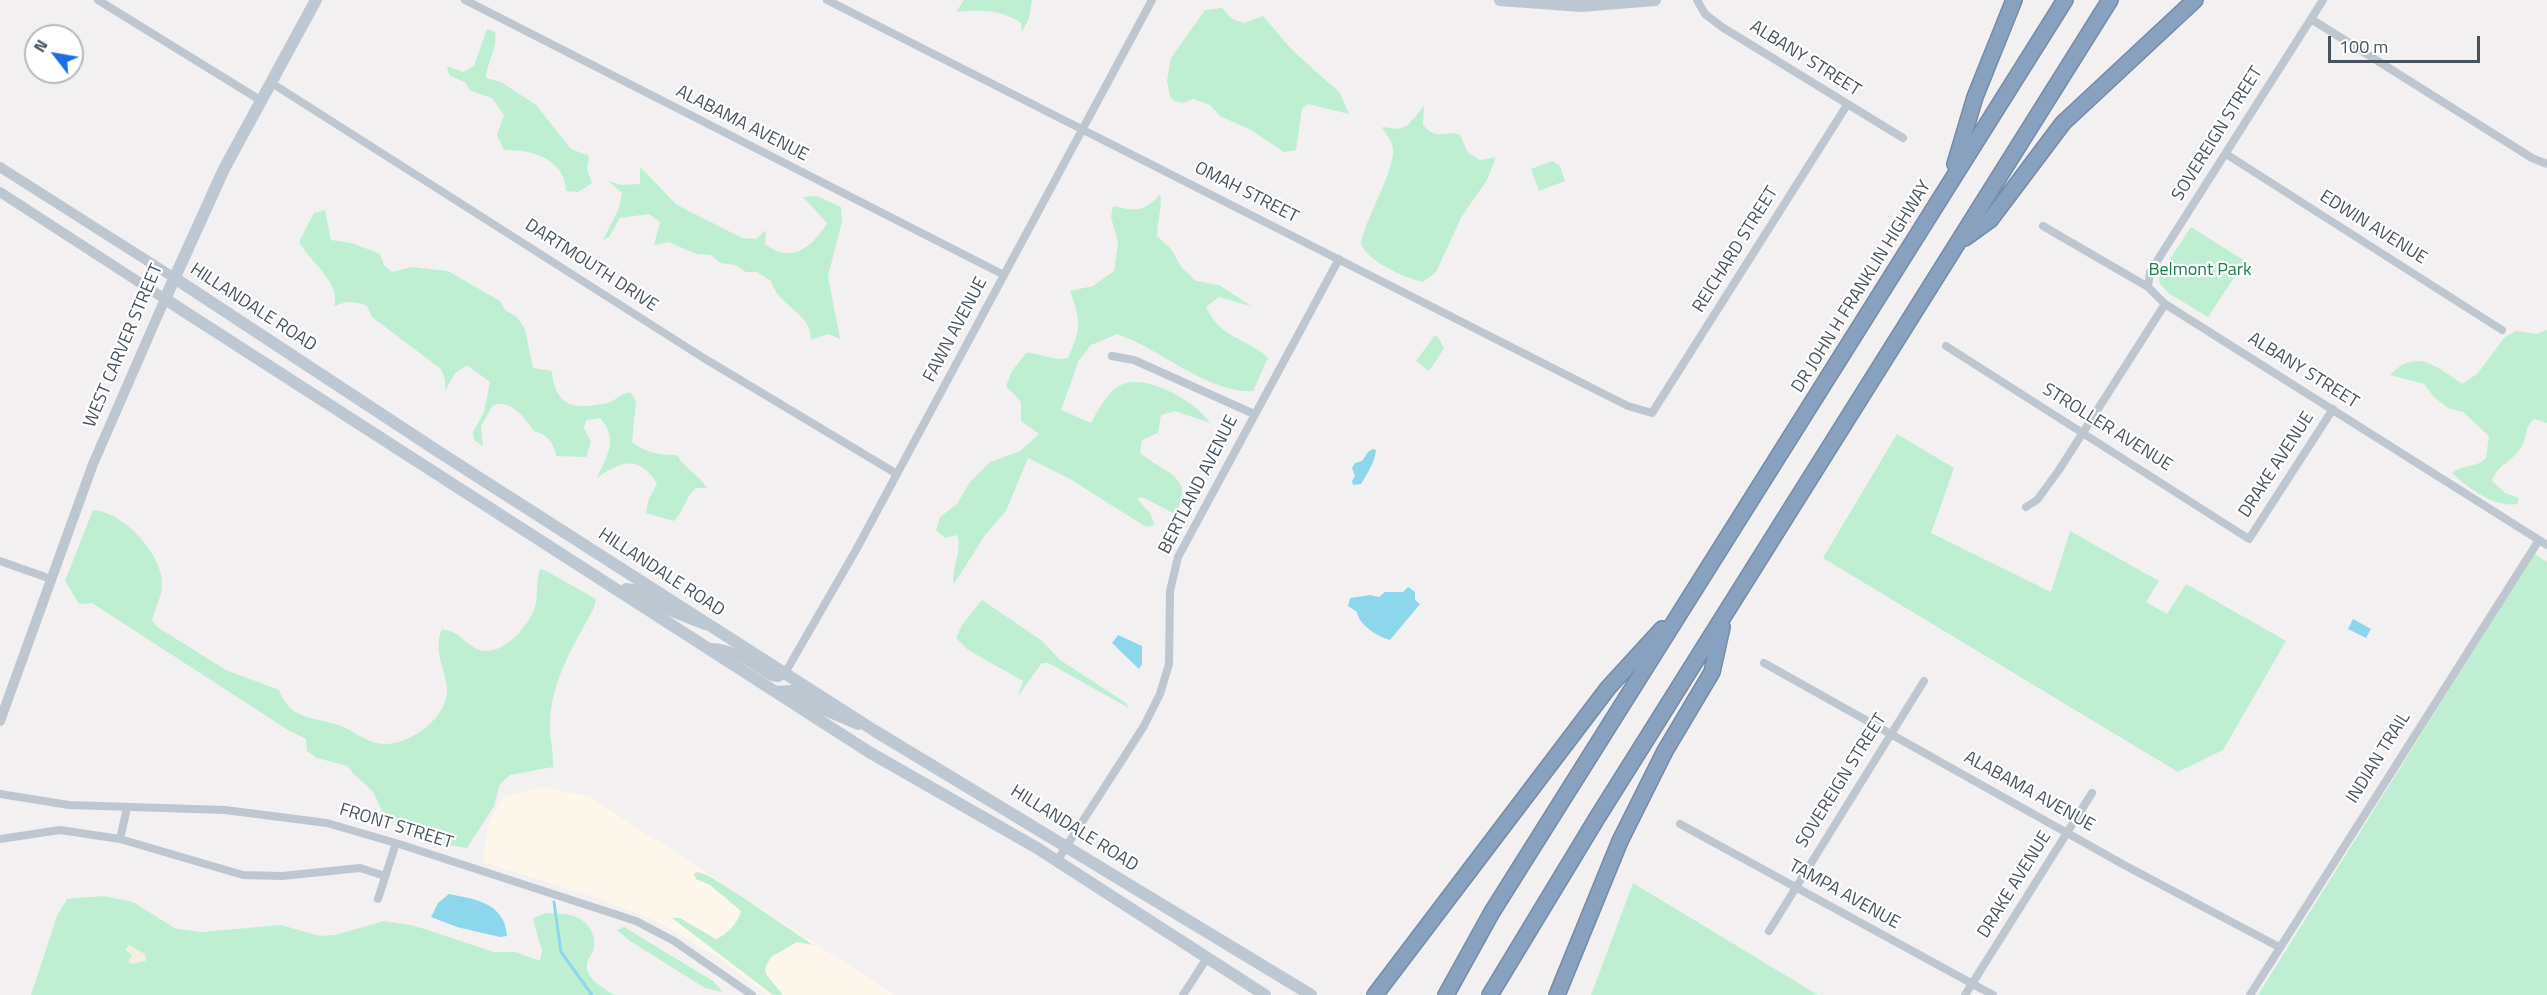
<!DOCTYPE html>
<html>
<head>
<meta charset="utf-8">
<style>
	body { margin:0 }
	#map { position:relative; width:2547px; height:995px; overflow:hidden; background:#f2f0f0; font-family:"Titillium Web",sans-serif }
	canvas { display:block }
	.north { position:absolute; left:24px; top:24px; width:60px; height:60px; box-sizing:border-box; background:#fff; border:2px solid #b6babe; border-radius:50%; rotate:301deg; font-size:16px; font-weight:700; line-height:24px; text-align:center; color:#48535d }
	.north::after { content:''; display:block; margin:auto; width:21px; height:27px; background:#196ee3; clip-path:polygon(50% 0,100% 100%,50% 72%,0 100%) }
	.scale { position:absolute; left:2328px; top:36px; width:152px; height:27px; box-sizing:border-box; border:3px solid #48535d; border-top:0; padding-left:8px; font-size:18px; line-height:21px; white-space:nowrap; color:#48535d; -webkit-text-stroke:4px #fff; paint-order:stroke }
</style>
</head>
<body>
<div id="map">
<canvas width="2547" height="995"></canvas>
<div class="north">N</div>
<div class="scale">100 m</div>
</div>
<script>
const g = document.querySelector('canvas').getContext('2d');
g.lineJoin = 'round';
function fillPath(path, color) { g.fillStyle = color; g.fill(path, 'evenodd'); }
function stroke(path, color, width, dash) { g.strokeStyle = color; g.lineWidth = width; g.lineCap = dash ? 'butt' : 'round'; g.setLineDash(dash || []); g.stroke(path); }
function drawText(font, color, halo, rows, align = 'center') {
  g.font = font + ' "Titillium Web",sans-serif'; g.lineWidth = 4.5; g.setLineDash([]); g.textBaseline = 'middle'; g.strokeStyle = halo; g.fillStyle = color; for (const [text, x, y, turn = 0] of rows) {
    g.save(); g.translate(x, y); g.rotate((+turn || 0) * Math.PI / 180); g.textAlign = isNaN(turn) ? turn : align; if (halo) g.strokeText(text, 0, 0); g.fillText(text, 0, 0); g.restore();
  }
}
fillPath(new Path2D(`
	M543,787L590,797L894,995H767L719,958L656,921L597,898L483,862L489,822L503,797Z`), '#fcf7ea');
fillPath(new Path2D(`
	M964,0H1032L1029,18L1022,32L1021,23C1001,9 980,10 956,12Z
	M1222,8L1232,19L1244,23L1263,16L1292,50L1340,93L1349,114L1308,104L1302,109L1296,150L1284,152L1251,130L1220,116L1210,105L1193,99L1183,103L1174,101L1170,96L1167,81L1171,58L1205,10Z
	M487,29L495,32C498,48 487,62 486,78L501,82L536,105L571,149L589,156L587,169L592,183L578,192L566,191C565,159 532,149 504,150L497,135L504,115L492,98L469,90L466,83L449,75L447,66L463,72L474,66Z
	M1424,106L1423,125C1438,142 1445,129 1460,135L1468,153L1480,160L1496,157L1487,180L1462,216L1436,272L1423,282C1405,278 1366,261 1361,243C1366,216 1395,172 1393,148C1392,141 1385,133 1382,127L1398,129L1408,125Z
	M1552,161L1560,166L1565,181L1539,191L1531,169Z
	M640,167L677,205L742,238L756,239L766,230L765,244C791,264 812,248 827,223L803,197L817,196L841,207L842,222L828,276L840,339L828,334L811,340C811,311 778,307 771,281L757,272H746L735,265L720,263L711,255L696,254L669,242L654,245L660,222L649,214L620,218L609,237L603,240L619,208L622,193L608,181L622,185L640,184Z
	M1160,194C1163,202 1157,224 1157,236L1171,249L1182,268L1196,281L1219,285L1251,306L1219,297L1206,307C1220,339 1246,337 1268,358L1253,391C1209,394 1159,348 1117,334L1091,345L1079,360L1061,410L1091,423C1098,410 1106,394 1119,386C1143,371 1197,402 1210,423L1175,411L1161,415L1158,433L1142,440L1140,453C1164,473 1197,477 1175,514L1142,497L1137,499L1150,513L1155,525L1146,527L1070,479L1028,458L1006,511L985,535L954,584C951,568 963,549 957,535L945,538L936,530L940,517L957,504L970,482L990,462L1020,451L1039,434L1021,421V402L1006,386L1012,371L1026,353C1041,353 1053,361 1068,358C1081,330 1081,320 1070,291L1093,286L1114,271L1118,242L1111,217L1113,206C1136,211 1144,213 1160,194Z
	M325,210L331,240L352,243L380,254L384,265L392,272L412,267L448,271L500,301L505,310L517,317L525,329L533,368L552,371C554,399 567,410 595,405C600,404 604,404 609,403C616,399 622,394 630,392L636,401L632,442C645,453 660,455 677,455C685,469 699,475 707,488H696C685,497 684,511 674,521L646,513L648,501L657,483C638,455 621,461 597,478C607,455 619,440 600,418L586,420L584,428L591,442L586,457L556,456C554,443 548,435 534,431C523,417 513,400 493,405L481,426L483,446L474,440L473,432L484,412L490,382L467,365L455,373L445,391V379L441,369L372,317L367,306C355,301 346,300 334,307C341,282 311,263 299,242L314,213Z
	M2191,227L2245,261L2208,317L2168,293L2159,282L2160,274Z
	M2547,330V423L2534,419C2524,428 2528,433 2523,444C2516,460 2497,464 2492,481L2505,493L2519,498L2517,504C2495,508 2468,488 2452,473C2464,463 2474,470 2486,458L2489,436L2463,412L2448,408L2434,397L2424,384L2390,375C2417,347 2437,367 2462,384L2477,374L2505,337L2516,331L2536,334Z
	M1435,335L1440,340L1444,349L1429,371L1416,361Z
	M1897,434L1954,468L1931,533L2051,592L2070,531L2159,581L2146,602L2167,614L2186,584L2286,641L2223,750L2178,772L1823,558Z
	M93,510C122,511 163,554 162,584C162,597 155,608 152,620L157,627L226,670L279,690C290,720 311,716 338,725C351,729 363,740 376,743C404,750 450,719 447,687C444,667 433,648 442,629C460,632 463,642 477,649C501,660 533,623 536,602C538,590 536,581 540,569L546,571L596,599L594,608C575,643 552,679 550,720C549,736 554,751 553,767L510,775L500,784L494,806L467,848C442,845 408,834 388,818C379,811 378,797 371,790C363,781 354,777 348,766L317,758L307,751L306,739L288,730L92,603L79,604L65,581Z
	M2534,554L2547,562V995H2258Z
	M982,600L1041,640L1060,660L1126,703L1129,708L1048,663H1042L1018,696L1023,681L968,650L956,638L962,625Z
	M697,872L707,875L735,892L813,945L797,942L771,957L765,968L766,974L783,995H773L672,918H680L716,939C728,934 737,924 741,911L710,885L696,879L694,874Z
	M1633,883L1818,995H1591Z
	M103,896L133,902L176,929L202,932L281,925L320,936L335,935L384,921L415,926L494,952H515L540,961L542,951L533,919C544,912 550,913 563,914C581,915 597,928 594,948C592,956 585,960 587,969C590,981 605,989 614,995H31L57,916L67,899Z
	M624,927L713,981L723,992L705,988L630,941L617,930Z`), '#beefd2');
fillPath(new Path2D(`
	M129,945L145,954L146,961L131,964L128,961L132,955L125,950Z`), '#f3eee1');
fillPath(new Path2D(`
	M1373,449L1376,450C1375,462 1367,474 1361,484L1353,485L1352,481L1355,476L1352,468L1355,463L1362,461L1368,452Z
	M1408,587L1415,592V600L1420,604L1390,640C1378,637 1359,625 1357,612L1348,606L1350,598L1370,595L1379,597L1385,592H1403Z
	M2353,619L2371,629L2366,638L2348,629Z
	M1118,635L1142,646V664L1139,669L1112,643Z
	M449,894C475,899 505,903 507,936L500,937L457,927L431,917L438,903Z`), '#8cd7ec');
stroke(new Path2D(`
	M554,902L561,952L592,995`), '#8cd7ec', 3);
const motorway = new Path2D(`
	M1955,164L1975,97L2014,0
	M1965,238L1990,220L2063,123L2195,0
	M1375,995L1608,688L1662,629
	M1446,995L1492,912L2065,0
	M1490,995L1597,818L2110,0
	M1557,995L1620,841L1665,751L1712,672L1722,627`);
stroke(motorway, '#738caa', 18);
stroke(new Path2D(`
	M98,0L260,100
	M465,0L1004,275
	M827,0L1600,392L1628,406L1652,413L1847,105
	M1697,0L1705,14L1722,27L1903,138
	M2311,19L2532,158L2547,164
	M270,82L702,357L897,474
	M2226,154L2502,330
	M2043,226L2148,287L2165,304L2547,545
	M2148,287L2150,272L2323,0
	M1946,346L2249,539L2333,409
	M1112,356L1134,360L1254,414
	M2026,507L2037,500L2059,470L2165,304
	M0,561L51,579
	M1764,663L2126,866L2279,947
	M785,673L856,550L1152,0
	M0,794L69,805L225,810L327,823L399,844L636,921L674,941L752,995
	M1680,824L1993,995
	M0,839L60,830L120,839L243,875L282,876L360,868L385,876
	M120,839L127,808
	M1057,861L1144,726L1160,694L1169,664L1170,591L1178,557L1339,259
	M378,899L396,843
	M1769,931L1924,681
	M1183,995L1207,958
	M1965,995L2092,793
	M2250,995L2539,540`), '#bec7cf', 8);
stroke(new Path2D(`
	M0,167L173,277
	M0,192L165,299L93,464L0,721
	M622,593L626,588L634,589L670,611L705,625
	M708,648C734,647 751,664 772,676L778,677L785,673
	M775,691L792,690L825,711L858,725`), '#bec7cf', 10);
stroke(new Path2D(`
	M316,0L224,169L165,299L869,752L1037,848L1265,995
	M1500,0L1581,6L1655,0
	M173,277L439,452L875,731L1311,995`), '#bdc8d3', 12);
stroke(motorway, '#88a1be', 15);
drawText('18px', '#48535d', '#fff', [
	["ALBANY STREET",1805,59,32],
	["ALABAMA AVENUE",742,124,27],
	["SOVEREIGN STREET",2218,134,-58],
	["OMAH STREET",1246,193,27],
	["EDWIN AVENUE",2373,228,32],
	["REICHARD STREET",1736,250,-58],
	["DARTMOUTH DRIVE",591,266,33],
	["DR JOHN H FRANKLIN HIGHWAY",1862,287,-58],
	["HILLANDALE ROAD",253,308,33],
	["FAWN AVENUE",956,330,-62],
	["WEST CARVER STREET",124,346,-67],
	["ALBANY STREET",2303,371,32],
	["STROLLER AVENUE",2107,428,32],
	["DRAKE AVENUE",2277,465,-57],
	["BERTLAND AVENUE",1199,485,-63],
	["HILLANDALE ROAD",661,573,33],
	["INDIAN TRAIL",2379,758,-58],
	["SOVEREIGN STREET",1842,781,-58],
	["ALABAMA AVENUE",2029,792,29],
	["FRONT STREET",396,827,17],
	["HILLANDALE ROAD",1074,829,32],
	["DRAKE AVENUE",2015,885,-58],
	["TAMPA AVENUE",1844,895,29]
]);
drawText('18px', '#17804d', '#fff', [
	["Belmont Park",2200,271]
]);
</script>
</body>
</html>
